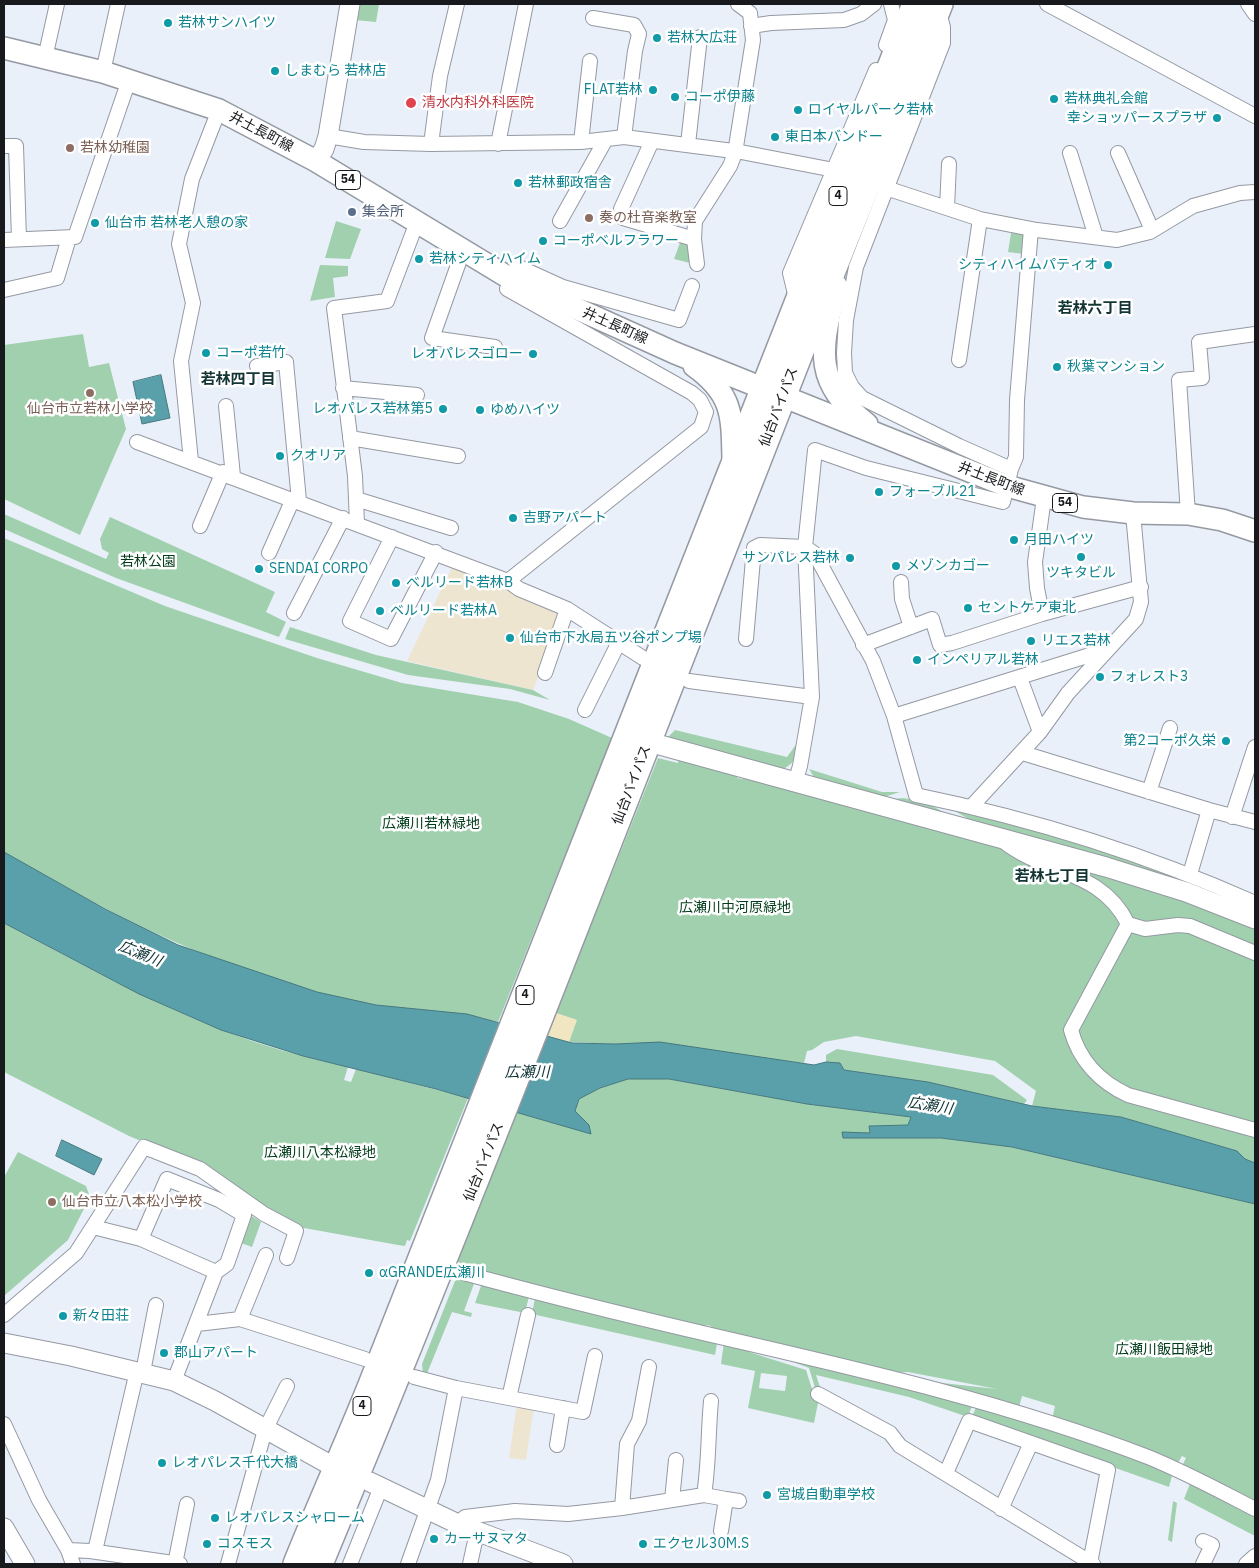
<!DOCTYPE html>
<html>
<head>
<meta charset="utf-8">
<style>
	body { margin:0 }
	#map { position:relative; width:1259px; height:1568px; overflow:hidden; background:#eaf0fa; font-family:"IBM Plex Sans",sans-serif }
	canvas { display:block }
	.frame { position:absolute; inset:0; border:5px solid #17191c; pointer-events:none }
</style>
</head>
<body>
<div id="map">
<canvas width="1259" height="1568"></canvas>
<div class="frame"></div>
</div>
<script>
const g = document.querySelector('canvas').getContext('2d');
g.lineJoin = 'round';
function fillPath(path, color) { g.fillStyle = color; g.fill(path, 'evenodd'); }
function stroke(path, color, width, dash) { g.strokeStyle = color; g.lineWidth = width; g.lineCap = dash ? 'butt' : 'round'; g.setLineDash(dash || []); g.stroke(path); }
function drawText(font, color, halo, rows, align = 'center') {
  g.font = font + ' "IBM Plex Sans","Noto Sans JP",sans-serif'; g.lineWidth = 5; g.setLineDash([]); g.textBaseline = 'middle'; g.strokeStyle = halo; g.fillStyle = color; for (const [text, x, y, turn = 0] of rows) {
    g.save(); g.translate(x, y); g.rotate((+turn || 0) * Math.PI / 180); g.textAlign = isNaN(turn) ? turn : align; if (halo) g.strokeText(text, 0, 0); g.fillText(text, 0, 0); g.restore();
  }
}
fillPath(new Path2D(`
	M454,563L564,611L533,690L407,661Z
	M517,1404L534,1407L526,1460L509,1458Z`), '#ede5d0');
fillPath(new Path2D(`
	M357,4H379L376,22L355,20Z
	M336,221L361,229L350,259L325,258Z
	M1011,233L1025,234L1024,254L1008,252Z
	M681,240L691,244L690,263L674,259Z
	M320,265L348,266V276L333,278L335,297L310,301Z
	M83,334L89,367L109,363L126,429L80,535L4,499V345Z
	M4,514L106,559L109,553L102,549L100,539L110,517L275,592L266,612L286,622L279,637L116,578L4,529Z
	M4,538L165,606L317,658L402,683L518,702L569,719L612,738L498,1022C458,1012 418,1011 378,1006C358,1003 338,998 318,993C206,963 103,911 4,852Z
	M290,627L376,655L533,690L550,700L510,689L408,675L285,639Z
	M675,730L787,757L795,746L799,747C797,762 788,767 776,773L669,744L668,737Z
	M679,757L738,774L737,778L743,779L744,776L792,788L806,795L1100,870L1255,925V1163L1245,1159L1237,1151L1121,1117L1032,1106L1036,1091L995,1061L856,1036L824,1042L812,1050L807,1051L804,1063L616,1044L569,1042L576,1020L556,1013L658,758L678,763Z
	M809,769L882,792H900L884,797L817,782Z
	M903,798L925,802L969,826L875,801Z
	M953,810L971,811L1189,877L1185,886L972,821Z
	M4,923C75,961 145,999 220,1029C261,1046 305,1057 348,1067L344,1080L351,1082L356,1069L468,1098L410,1241L407,1240L405,1246L398,1245L293,1226L201,1166L129,1136L4,1072Z
	M837,1049L993,1075L1027,1100L1024,1104L928,1082L844,1070L840,1063L826,1062V1055Z
	M628,1079H669L807,1104L911,1117L908,1125L869,1126L870,1134L857,1132L843,1138H941L1012,1147L1255,1204V1504L1181,1468L1186,1458L1182,1456L1176,1466L1052,1420L1055,1406L1022,1396L1018,1411L924,1381L997,1389L908,1372L893,1373L711,1331V1326L706,1325L705,1329L569,1295L461,1265L457,1260L516,1112L590,1133L589,1125L575,1111L579,1099L600,1088Z
	M18,1152L86,1186L90,1197L68,1240L4,1296V1177Z
	M250,1215L261,1222L252,1247L241,1243Z
	M457,1276L475,1281L464,1311L472,1313L471,1317L452,1312L426,1376L423,1373L422,1364Z
	M482,1283L529,1296L525,1313L475,1303Z
	M535,1298L717,1343L715,1355L532,1314Z
	M724,1342L745,1347L749,1352L806,1370L814,1395L819,1398L814,1423L748,1408L755,1371L721,1364ZM761,1373L787,1376L785,1391L759,1388Z
	M772,1354L973,1403L968,1417L909,1397L816,1375L822,1393L815,1388L809,1368Z
	M977,1405L1173,1472L1169,1487L972,1417Z
	M1191,1481L1255,1514V1536L1184,1499Z
	M1173,1501L1177,1503L1172,1542L1168,1540Z`), '#a1d0ae');
fillPath(new Path2D(`
	M556,1013L577,1020L569,1042L547,1036Z`), '#f0e6c1');
const water = new Path2D(`
	M161,375L170,418L142,424L133,382Z
	M4,852L105,909L178,945L317,992L376,1005L467,1014L572,1043L616,1044L660,1042L814,1065L826,1062L840,1063L844,1070L928,1082L1032,1106L1121,1117L1237,1151L1245,1159L1255,1163V1204L1012,1147L941,1138H843L842,1132L870,1133L869,1126L908,1125L911,1117L807,1104L669,1079H628L600,1088L579,1099L575,1111L589,1125L591,1134L436,1089L303,1056L221,1030L139,994L4,923Z
	M62,1140L102,1159L94,1175L56,1156Z`);
fillPath(water, '#5aa0aa');
stroke(water, '#46787f', 1);
const street = new Path2D(`
	M1047,4L1255,116
	M1248,4L1255,14
	M593,18L634,25L639,34L635,51L624,137
	M751,26L771,23L844,20L861,14L874,4
	M886,45L895,20L891,4
	M45,58L57,4
	M103,72L118,4
	M328,136L364,142L431,144L581,142L624,137L741,152L834,170
	M652,141L621,209L623,218L694,239
	M581,142L590,61
	M431,144L440,76L457,4
	M498,144L526,4
	M688,144L700,37
	M4,146H16L19,239
	M1070,153L1096,237
	M1118,153L1152,230
	M886,188L980,219L1037,230L1117,240L1150,232L1193,206L1240,193L1255,192
	M947,208L949,164
	M560,221L606,139
	M4,240L75,237L129,80
	M464,248L432,338L495,347
	M697,264L694,239L695,221L730,166L735,153L753,40L750,13L738,4
	M4,290L57,278L69,238
	M796,298L790,273L876,70
	M959,360L980,219
	M257,366L286,362L299,501
	M343,388L417,395
	M226,406L233,476
	M350,438L458,456
	M137,442L508,581L519,589L567,609L643,658
	M191,461L181,361L193,303L179,244L192,179L219,110
	M1011,469L1016,457L1017,400L1031,229
	M356,499L451,528
	M1188,514L1179,380L1202,378L1199,342L1255,334
	M357,523L355,476L334,308L387,301L417,222
	M200,526L223,472
	M392,537L350,621L391,639L436,552
	M269,553L293,499
	M508,581L701,427L706,412L700,400L692,393L507,289L517,266L563,287L679,320L692,286
	M901,582L902,599L911,627
	M294,613L343,518
	M1042,614L1037,588L1035,562L1044,498
	M746,639L754,548L760,545L805,547L815,554L873,661L894,716L916,795C1033,819 1146,854 1255,903
	M863,645L932,619L940,645L952,643L1042,614L1141,587
	M545,673L567,609
	M1020,678L1040,732
	M689,681L812,697
	M585,710L619,642
	M894,716L1103,651
	M1024,751L1026,754L1209,810L1255,822
	M795,783L800,766L812,697L805,547L815,450L866,468L1003,502L1011,469L959,446L862,398L852,387L845,373L844,353L846,320L856,267L943,43V27L939,13
	M1149,792L1170,728
	M971,807L1040,732L1068,693L1136,619L1141,602L1133,513
	M1232,817L1255,747
	M1003,841C1045,875 1101,869 1128,924
	M1190,874L1209,810
	M1255,953L1190,926L1178,925L1145,929L1128,924L1071,1030C1079,1060 1100,1082 1128,1095L1255,1130
	M93,1227L141,1239L167,1179L219,1200L244,1215L227,1264L216,1272L174,1381
	M141,1239L216,1272
	M442,1267C535,1293 629,1316 724,1338C867,1371 1010,1404 1148,1457C1185,1472 1220,1491 1255,1509
	M4,1315L76,1253L144,1147L200,1169L264,1214L296,1231L287,1258
	M240,1319L266,1255
	M197,1324L240,1319L365,1359
	M143,1372L156,1305
	M414,1377L456,1388L583,1412L595,1356
	M818,1394L890,1433L900,1446L1093,1564
	M509,1398L528,1315
	M4,1424L39,1500L68,1550L73,1564
	M557,1445L563,1408
	M946,1473L969,1421L1108,1470L1090,1563
	M704,1495L726,1499L721,1531
	M726,1499L739,1501
	M672,1500L676,1460
	M622,1508L627,1444L639,1421L649,1367
	M1001,1509L1031,1443
	M458,1524L465,1517L515,1511L568,1514L622,1508L704,1495C709,1464 708,1433 711,1401
	M68,1550L90,1551L180,1564
	M95,1551L137,1371
	M175,1564L187,1504
	M228,1564L265,1430L287,1386
	M350,1564L381,1487
	M408,1564L438,1480L456,1388
	M470,1564L477,1532
	M1203,1564L1212,1545L1203,1541
	M1246,1564L1255,1556`);
const secondary = new Path2D(`
	M316,161L324,149L328,136L350,4
	M649,742L1106,867L1186,892L1255,919
	M4,1343L71,1356L174,1381L215,1401L325,1462
	M370,1482L458,1524L563,1564
	M4,1528L25,1564`);
const primary = new Path2D(`
	M4,48L103,72L219,110L316,161L511,279L675,353L1007,486L1083,507L1133,513L1188,514L1222,520L1255,531
	M836,285C822,348 810,380 867,424
	M694,366C733,394 732,415 733,459`);
const highway = new Path2D(`
	M296,1564C320,1504 347,1445 371,1385C556,926 730,463 915,4
	M320,1564C488,1159 645,749 805,341C849,228 896,116 940,4`);
stroke(street, '#9499a2', 16);
stroke(secondary, '#9499a2', 21);
stroke(primary, '#9499a2', 24);
stroke(highway, '#9499a2', 28);
stroke(street, '#fff', 14);
stroke(secondary, '#fff', 19);
stroke(primary, '#fff', 21);
stroke(highway, '#fff', 25);
for (const [x, y, r, color] of [
	[168,23,5,"#0f9aa8"],
	[657,38,5,"#0f9aa8"],
	[275,71,5,"#0f9aa8"],
	[653,90,5,"#0f9aa8"],
	[675,97,5,"#0f9aa8"],
	[1054,99,5,"#0f9aa8"],
	[411,103,6,"#e0444e"],
	[798,110,5,"#0f9aa8"],
	[1217,118,5,"#0f9aa8"],
	[775,137,5,"#0f9aa8"],
	[70,148,5,"#8d6e63"],
	[518,183,5,"#0f9aa8"],
	[352,212,5,"#5c6f8a"],
	[589,218,5,"#8d6e63"],
	[95,223,5,"#0f9aa8"],
	[543,241,5,"#0f9aa8"],
	[419,259,5,"#0f9aa8"],
	[1108,265,5,"#0f9aa8"],
	[206,353,5,"#0f9aa8"],
	[533,354,5,"#0f9aa8"],
	[1057,367,5,"#0f9aa8"],
	[90,393,5,"#8d6e63"],
	[443,409,5,"#0f9aa8"],
	[480,410,5,"#0f9aa8"],
	[280,456,5,"#0f9aa8"],
	[879,492,5,"#0f9aa8"],
	[513,518,5,"#0f9aa8"],
	[1014,540,5,"#0f9aa8"],
	[1081,557,5,"#0f9aa8"],
	[850,558,5,"#0f9aa8"],
	[896,566,5,"#0f9aa8"],
	[259,569,5,"#0f9aa8"],
	[396,583,5,"#0f9aa8"],
	[968,608,5,"#0f9aa8"],
	[380,611,5,"#0f9aa8"],
	[510,638,5,"#0f9aa8"],
	[1031,641,5,"#0f9aa8"],
	[917,660,5,"#0f9aa8"],
	[1100,677,5,"#0f9aa8"],
	[1226,741,5,"#0f9aa8"],
	[52,1202,5,"#8d6e63"],
	[369,1273,5,"#0f9aa8"],
	[63,1316,5,"#0f9aa8"],
	[164,1353,5,"#0f9aa8"],
	[162,1463,5,"#0f9aa8"],
	[767,1495,5,"#0f9aa8"],
	[215,1518,5,"#0f9aa8"],
	[434,1539,5,"#0f9aa8"],
	[207,1544,5,"#0f9aa8"],
	[643,1544,5,"#0f9aa8"]
]) { const dot = new Path2D(); dot.arc(x, y, r, 0, 2 * Math.PI); g.fillStyle = color; g.fill(dot); stroke(dot, '#fff', 2); }
for (const [x, y, w] of [
	[348,180,25],
	[838,196,18],
	[1065,503,25],
	[525,995,18],
	[362,1406,18]
]) { const box = new Path2D(); box.roundRect(x - w / 2, y - 9.5, w, 19, 4); g.fillStyle = '#fff'; g.fill(box); stroke(box, '#17191c', 1); }
drawText('bold 12px', '#17191c', null, [
	["54",348,180],
	["4",838,196],
	["54",1065,503],
	["4",525,995],
	["4",362,1406]
]);
drawText('14px', '#0d838f', '#fff', [
	["若林サンハイツ",178,23],
	["若林大広荘",667,38],
	["しまむら 若林店",285,71],
	["FLAT若林",643,90,"right"],
	["コーポ伊藤",685,97],
	["若林典礼会館",1064,99],
	["ロイヤルパーク若林",808,110],
	["幸ショッパースプラザ",1207,118,"right"],
	["東日本バンドー",785,137],
	["若林郵政宿舎",528,183],
	["仙台市 若林老人憩の家",105,223],
	["コーポベルフラワー",553,241],
	["若林シティハイム",429,259],
	["シティハイムパティオ",1098,265,"right"],
	["コーポ若竹",216,353],
	["レオパレスゴロー",523,354,"right"],
	["秋葉マンション",1067,367],
	["レオパレス若林第5",433,409,"right"],
	["ゆめハイツ",490,410],
	["クオリア",290,456],
	["フォーブル21",889,492],
	["吉野アパート",523,518],
	["月田ハイツ",1024,540],
	["サンパレス若林",840,558,"right"],
	["メゾンカゴー",906,566],
	["SENDAI CORPO",269,569],
	["ツキタビル",1081,573,"center"],
	["ベルリード若林B",406,583],
	["セントケア東北",978,608],
	["ベルリード若林A",390,611],
	["仙台市下水局五ツ谷ポンプ場",520,638],
	["リエス若林",1041,641],
	["インペリアル若林",927,660],
	["フォレスト3",1110,677],
	["第2コーポ久栄",1216,741,"right"],
	["αGRANDE広瀬川",379,1273],
	["新々田荘",73,1316],
	["郡山アパート",174,1353],
	["レオパレス千代大橋",172,1463],
	["宮城自動車学校",777,1495],
	["レオパレスシャローム",225,1518],
	["カーサヌマタ",444,1539],
	["コスモス",217,1544],
	["エクセル30M.S",653,1544]
], 'left');
drawText('14px', '#be3a42', '#fff', [
	["清水内科外科医院",422,103]
], 'left');
drawText('14px', '#17191c', '#fff', [
	["井土長町線",261,132,28],
	["井土長町線",615,326,24],
	["仙台バイパス",779,407,-69],
	["井土長町線",991,479,21],
	["仙台バイパス",632,785,-69],
	["仙台バイパス",484,1162,-68]
]);
drawText('14px', '#785e54', '#fff', [
	["若林幼稚園",80,148],
	["奏の杜音楽教室",599,218],
	["仙台市立若林小学校",90,409,"center"],
	["仙台市立八本松小学校",62,1202]
], 'left');
drawText('14px', '#4e5e75', '#fff', [
	["集会所",362,212]
], 'left');
drawText('14px', '#003b1a', '#fff', [
	["若林公園",148,562],
	["広瀬川若林緑地",431,824],
	["広瀬川中河原緑地",735,908],
	["広瀬川八本松緑地",320,1153],
	["広瀬川飯田緑地",1164,1350]
]);
drawText('bold 15px', '#133533', '#fff', [
	["若林六丁目",1095,309],
	["若林四丁目",238,380],
	["若林七丁目",1052,877]
]);
drawText('italic 15px', '#0d3135', '#fff', [
	["広瀬川",140,954,22],
	["広瀬川",527,1073],
	["広瀬川",930,1106,9]
]);
</script>
</body>
</html>
